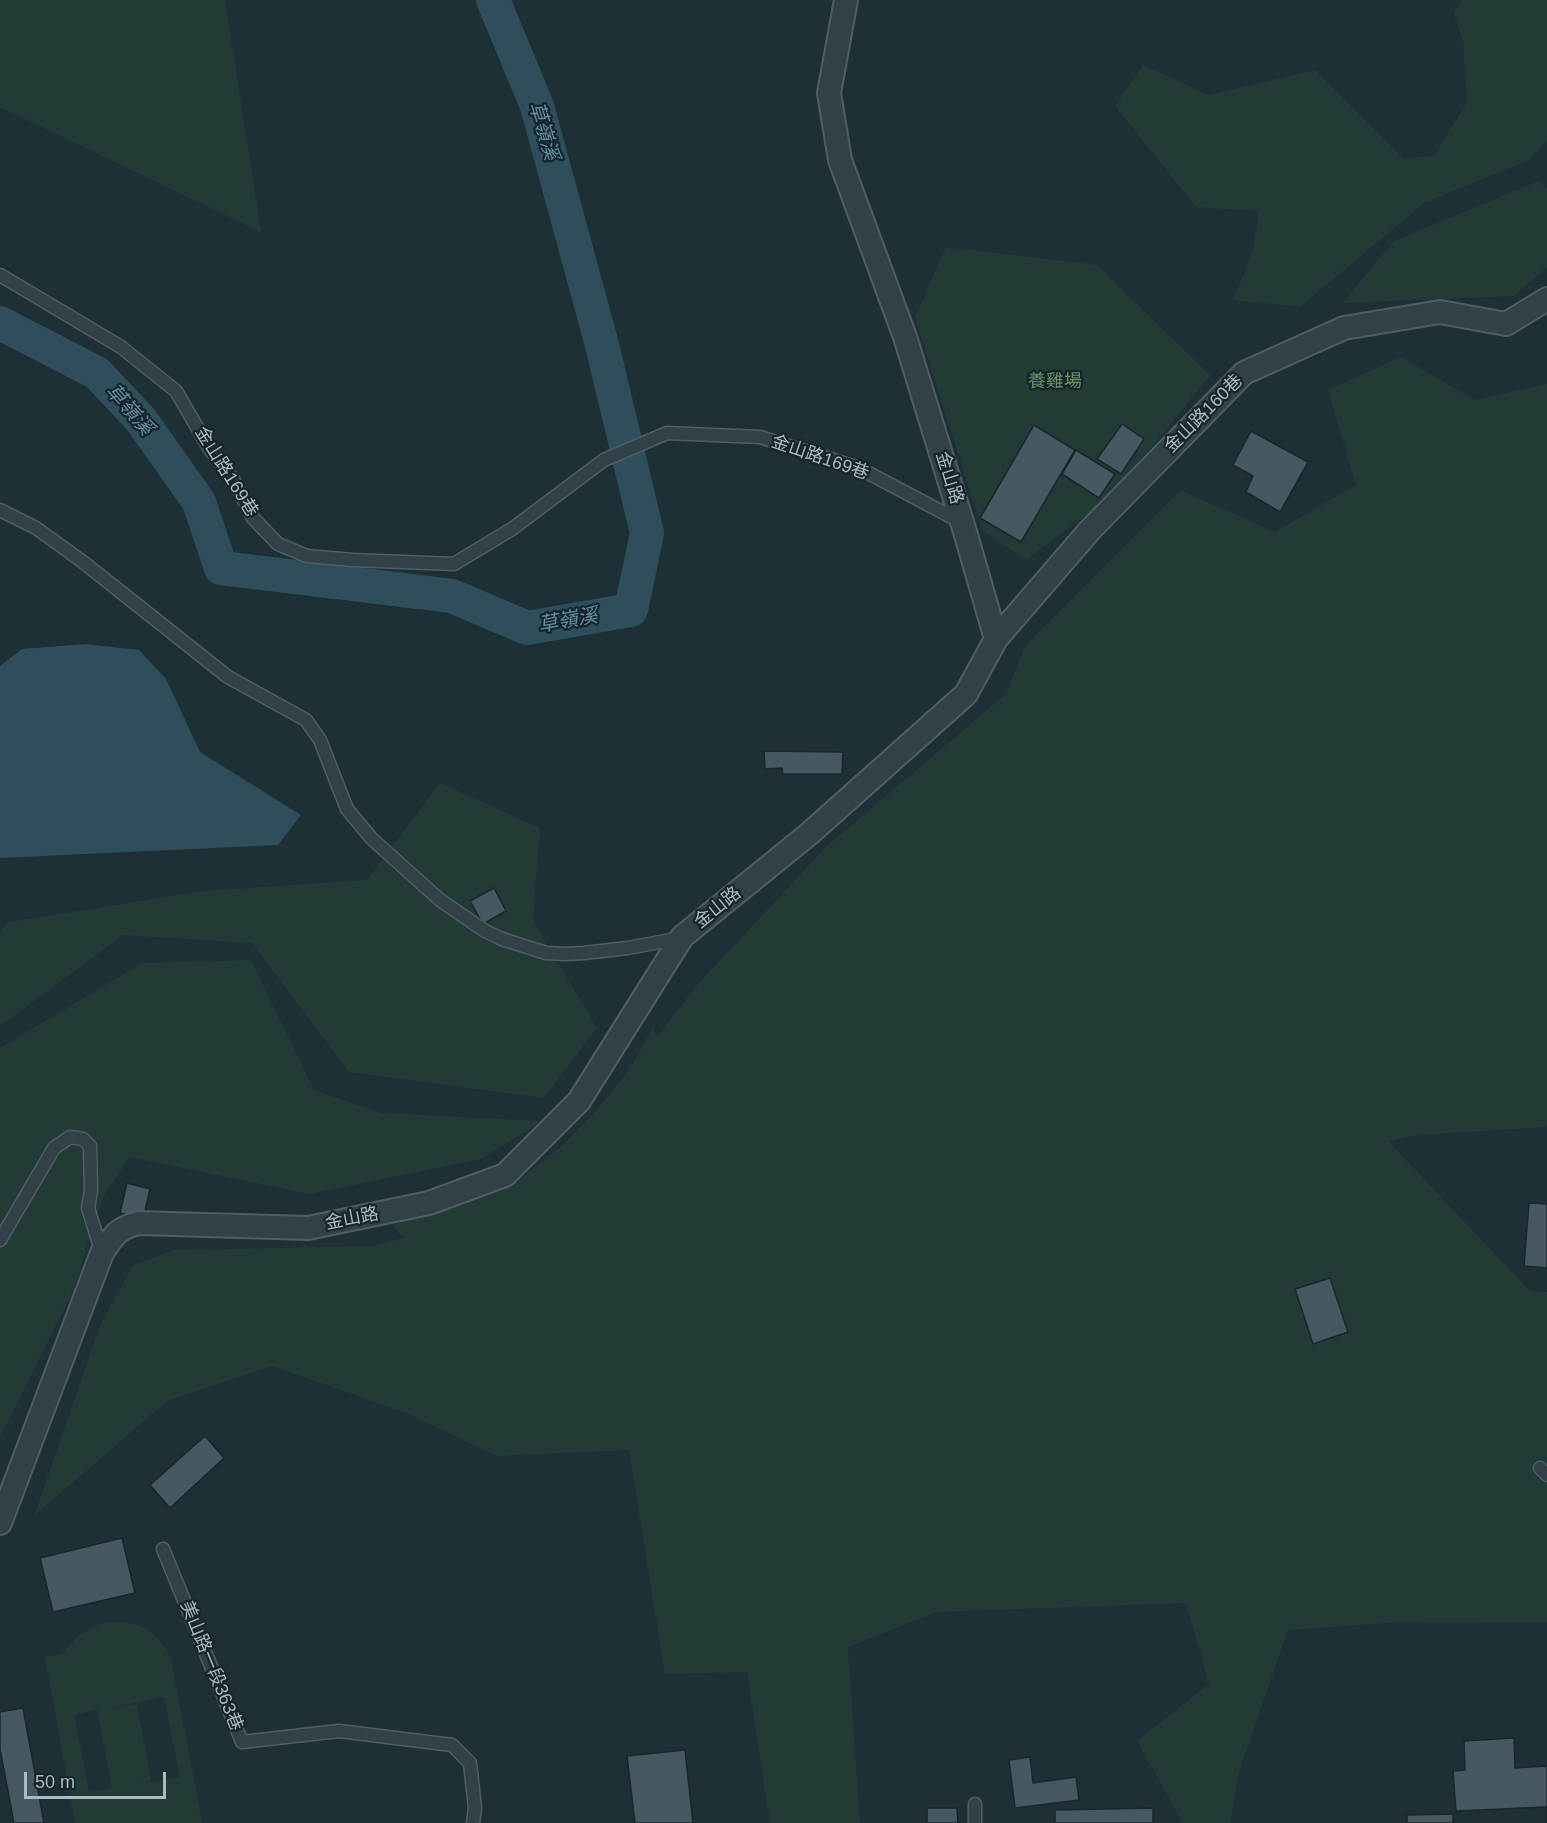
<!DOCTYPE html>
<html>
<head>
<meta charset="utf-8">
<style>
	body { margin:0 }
	#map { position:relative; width:1547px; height:1823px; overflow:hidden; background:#1e2f36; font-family:Arial,sans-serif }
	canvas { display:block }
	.scale { position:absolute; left:24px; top:1772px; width:142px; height:27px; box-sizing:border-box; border:3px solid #abbbc4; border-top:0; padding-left:8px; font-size:18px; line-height:21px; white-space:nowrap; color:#abbbc4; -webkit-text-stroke:4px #17252b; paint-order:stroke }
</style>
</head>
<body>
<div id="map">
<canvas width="1547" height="1823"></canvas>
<div class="scale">50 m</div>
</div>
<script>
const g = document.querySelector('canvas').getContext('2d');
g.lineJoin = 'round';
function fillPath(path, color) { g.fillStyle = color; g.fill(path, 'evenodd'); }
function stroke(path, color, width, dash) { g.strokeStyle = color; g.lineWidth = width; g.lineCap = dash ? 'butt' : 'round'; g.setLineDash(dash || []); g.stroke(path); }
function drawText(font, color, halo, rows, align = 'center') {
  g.font = font + ' Arial,"Noto Sans TC",sans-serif'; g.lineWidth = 4.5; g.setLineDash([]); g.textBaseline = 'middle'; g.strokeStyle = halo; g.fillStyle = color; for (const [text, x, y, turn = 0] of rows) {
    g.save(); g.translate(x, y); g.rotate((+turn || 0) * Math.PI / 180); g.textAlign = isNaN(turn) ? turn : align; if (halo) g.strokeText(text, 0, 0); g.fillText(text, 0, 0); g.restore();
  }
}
fillPath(new Path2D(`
	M0,0H225L261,232L0,107Z
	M1461,0H1547V141L1529,160L1424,203L1300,307L1233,300L1253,251L1259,211L1196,207L1115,106L1143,65L1209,95L1315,70L1403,158L1434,156L1467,102L1463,42L1454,14Z
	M1539,181L1547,189V267L1514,296L1342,303L1394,241Z
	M946,247L1097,265L1210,375L1149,451L1089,513L1026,560L982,530L915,317Z
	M1401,357L1475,400L1547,384V1127L1418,1135L1388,1141L1530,1291L1547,1292V1622L1389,1623L1288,1630L1239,1772L1230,1823H1183L1137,1741L1209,1684L1186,1603L936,1612L848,1647L860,1823H770L747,1672L665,1674L629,1450L497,1456L404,1412L272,1366L167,1401L34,1516L100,1326L132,1266L173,1250L372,1246L404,1238L391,1224L461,1205L516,1182L562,1146L594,1113L627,1073L653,1028L657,1037L698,984L827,846L1006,694L1025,646L1180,490L1275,532L1356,485L1328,390Z
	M440,783L540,828L533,920L597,1028L544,1098L349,1072L252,943L123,935L0,1026V931L9,922L203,891L367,880Z
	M251,960L314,1090L381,1113L542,1121L481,1159L310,1194L129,1157L103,1198L73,1291L0,1438V1048L142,963Z
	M111,1622C142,1621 156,1631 171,1658L202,1823H75L45,1657L62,1654L78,1636L99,1624ZM164,1697L180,1777L135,1785L151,1781L137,1704L105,1709ZM97,1710L112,1788L89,1792L74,1715Z`), '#233b36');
fillPath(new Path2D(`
	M86,644L139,650L166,679L200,752L301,815L278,845L0,858V666L22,649Z`), '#2f4e5c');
stroke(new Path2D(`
	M0,323L97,373L141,420L199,502L221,568L452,596L527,628L631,610L647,533L602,345L537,106L493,0`), '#2f4e5c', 34);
const building = new Path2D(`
	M1122,424L1144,439L1121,474L1097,459Z
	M1034,425L1075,450L1021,542L980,518Z
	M1251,431L1308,462L1280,512L1246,492L1253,476L1233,465Z
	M1076,450L1115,474L1099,498L1062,474Z
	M764,751L843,752L842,774H783L782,768L765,769Z
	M494,888L506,911L483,924L470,901Z
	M127,1183L150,1189L143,1219L120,1213Z
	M1529,1203L1547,1204V1268L1524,1266Z
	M1330,1278L1348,1332L1313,1344L1295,1289Z
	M205,1436L224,1458L170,1508L150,1485Z
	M122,1538L135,1593L53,1612L40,1558Z
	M23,1708L44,1823H14L0,1749V1712Z
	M1514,1738L1515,1768L1547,1766V1822L1546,1807L1456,1811L1453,1771L1465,1770L1464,1741Z
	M685,1750L693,1823H635L627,1756Z
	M1030,1757L1033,1783L1076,1777L1079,1800L1015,1808L1009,1760Z
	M927,1808H957L958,1823H927Z
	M1153,1808V1823H1055V1810Z
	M1453,1814V1823H1407V1815Z`);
fillPath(building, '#465962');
stroke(building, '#19272d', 1.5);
const service = new Path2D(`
	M0,275L121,347L176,391L209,448L233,479L253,518L278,544L307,556L353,560L454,564L512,529L604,460L667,433L760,437L859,468L961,522
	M0,510L36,528L83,562L228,677L306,720L320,740L347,809L372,839L440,900L485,931L502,939L546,953L566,954L584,953L628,948L681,938
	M0,1240L54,1148L70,1137L83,1139L90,1146L91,1191L88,1208L102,1253
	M1540,1468L1547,1475
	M163,1549L242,1742L339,1731L452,1745L470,1763L475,1808L473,1823
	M975,1804V1823`);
const minor = new Path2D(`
	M996,639L1090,530L1244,373L1344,328L1440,312L1506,324L1547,299
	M0,1523L102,1253C114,1235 117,1229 138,1223L308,1228L429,1203L505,1175L579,1101L682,937L809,834L966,694L996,639L966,535L905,337L840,160L829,93L846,0`);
stroke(service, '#4f5e65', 15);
stroke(minor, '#4f5e65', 26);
stroke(service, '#324047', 12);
stroke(minor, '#324047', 22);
drawText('18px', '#649563', '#17252b', [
	["養雞場",1055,382]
]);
drawText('18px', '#abbbc4', '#17252b', [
	["金山路160巷",1204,414,-45],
	["金山路169巷",820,458,19],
	["金山路169巷",226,472,58],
	["金山路",949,478,73],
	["金山路",718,908,-39],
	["金山路",352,1219,-11],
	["美山路一段363巷",211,1666,68]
]);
drawText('italic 20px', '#6291a5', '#17252b', [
	["草嶺溪",543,131,73],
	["草嶺溪",129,410,49],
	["草嶺溪",568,621,-10]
]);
</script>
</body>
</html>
